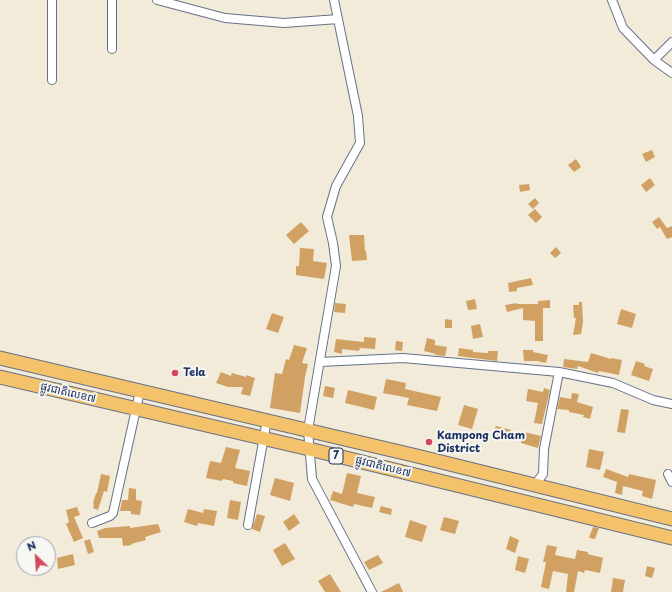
<!DOCTYPE html>
<html>
<head>
<meta charset="utf-8">
<style>
	body { margin:0 }
	#map { position:relative; width:672px; height:592px; overflow:hidden; background:#f2ebd9; font-family:"Playpen Sans",sans-serif }
	canvas { display:block }
	.north { position:absolute; left:16px; top:536px; width:40px; height:40px; box-sizing:border-box; background:#f6f6f2; border:1px solid #9ea6b7; border-radius:50%; rotate:335deg; font-size:11px; font-weight:700; line-height:16px; text-align:center; color:#1b2f5e }
	.north::after { content:''; display:block; margin:auto; width:14px; height:18px; background:#d1495b; clip-path:polygon(50% 0,100% 100%,50% 72%,0 100%) }
</style>
</head>
<body>
<div id="map">
<canvas width="672" height="592"></canvas>
<div class="north">N</div>
</div>
<script>
const g = document.querySelector('canvas').getContext('2d');
g.lineJoin = 'round';
function fillPath(path, color) { g.fillStyle = color; g.fill(path, 'evenodd'); }
function stroke(path, color, width, dash) { g.strokeStyle = color; g.lineWidth = width; g.lineCap = dash ? 'butt' : 'round'; g.setLineDash(dash || []); g.stroke(path); }
function drawText(font, color, halo, rows, align = 'center') {
  g.font = font + ' "Playpen Sans","Noto Sans Khmer",sans-serif'; g.lineWidth = 4; g.setLineDash([]); g.textBaseline = 'middle'; g.strokeStyle = halo; g.fillStyle = color; for (const [text, x, y, turn = 0] of rows) {
    g.save(); g.translate(x, y); g.rotate((+turn || 0) * Math.PI / 180); g.textAlign = isNaN(turn) ? turn : align; if (halo) g.strokeText(text, 0, 0); g.fillText(text, 0, 0); g.restore();
  }
}
fillPath(new Path2D(`
	M652,150L655,157L646,162L642,154Z
	M576,159L581,167L574,172L568,165Z
	M650,178L655,185L646,192L641,185Z
	M529,184L530,190L520,192L519,185Z
	M535,198L539,203L533,209L528,204Z
	M535,209L542,217L536,223L528,215Z
	M659,217L667,228L672,226V237L667,239L660,227L657,229L652,222Z
	M301,222L309,231L294,244L286,235Z
	M349,235H364L365,251H366L367,260L352,261Z
	M556,247L561,253L555,258L550,253Z
	M300,248L314,249L313,261L327,263L324,279L296,275V266H299Z
	M531,278L533,285L517,288V291L509,292L508,283Z
	M475,299L477,309L468,310L466,301Z
	M550,300V308H543V341H535V321L523,320V308L507,312L505,305L517,303V304H538V301Z
	M579,302H582L583,322L581,334L573,335L576,318H574L573,305H579Z
	M335,303L346,304L345,313L334,312Z
	M621,309L636,314L632,328L617,324Z
	M272,313L284,317L278,333L266,329Z
	M445,319L452,320V328H445Z
	M480,324L483,337L473,339L471,326Z
	M364,337L376,338L375,349L360,348L359,351L342,349V354L334,352L336,339L364,342Z
	M427,338L435,340V345L447,347L445,356L435,355L436,354L424,351Z
	M396,341L403,342L402,351L395,350Z
	M294,345L307,348L302,363L308,364L305,377L300,413L270,408L275,373L282,374L286,359L289,360Z
	M459,348L473,350V352L488,353V351H498L497,361L458,356Z
	M523,350H533V352L548,355L546,363L537,361H524Z
	M591,353L611,359V358L622,360L619,375L599,371L598,373L578,366L577,369L563,367L564,359L588,362Z
	M636,361L645,364L644,366L653,369L649,381L631,375Z
	M221,372L231,376L232,373L246,377V375L255,378L250,396L241,394L243,387H228L216,383Z
	M386,379L406,383L405,389L441,397L437,411L407,405L409,398L383,393Z
	M325,386L335,388L333,398L323,396Z
	M544,388L550,390L542,424L534,423L538,403L526,401L528,389L543,392Z
	M348,390L377,397L374,410L345,403Z
	M572,393L579,394L577,402L593,407L590,419L583,417L584,415L569,412V410L557,409L560,397L571,399Z
	M464,405L478,409L472,429L458,425Z
	M621,409L629,410L625,433L617,432Z
	M496,426L511,430L508,441L492,436Z
	M524,432L541,436L538,448L521,443Z
	M226,447L240,450L235,468L250,471L247,486L233,483V481L223,479L222,481L206,478L210,461L221,463Z
	M589,449L604,452L600,470L586,467Z
	M606,469L628,477L629,474L656,480L652,499L642,496L643,491L623,486L622,495L615,493L617,482L603,477Z
	M347,473L361,476L357,493L375,497L372,508L354,504L353,507L330,500L333,491L342,494Z
	M101,474L110,476L107,492L104,491L98,510L93,508L94,504L93,503L96,493H97Z
	M275,478L294,483L290,501L270,495Z
	M129,488L136,489V500L142,501L140,515L131,514V511H120L122,500H128Z
	M230,500L241,502L238,520L227,518Z
	M381,506L392,509L391,515L379,512Z
	M77,507L80,515L74,517L83,538L74,542L66,524L69,522L66,510Z
	M188,509L203,513L204,509L217,511L214,526L198,523L197,526L184,522Z
	M257,514L265,516L260,532L252,529Z
	M294,514L300,523L289,531L283,522Z
	M444,517L459,521L455,534L440,530Z
	M410,520L427,526L422,542L405,537Z
	M158,524L161,532L145,537L146,540L131,544L132,545L123,546L122,538H99L97,531L105,528L130,526V528Z
	M593,527L599,528L595,539L589,538Z
	M510,536L519,540L515,553L506,549Z
	M90,539L94,552L88,554L84,541Z
	M285,543L295,559L282,566L273,550Z
	M547,545L557,547L555,555L575,559L577,550L588,552V554L603,558L600,573L585,570L584,573L578,571L574,592H566L568,574L553,571L549,589L541,587L546,562H543Z
	M73,554L75,565L58,569L57,558Z
	M378,555L383,563L369,570L364,562Z
	M518,556L529,559L525,573L515,570Z
	M647,566L655,568L652,578L645,576Z
	M330,574L341,592H325L318,581Z
	M613,578L625,580L623,592H611Z
	M399,583L403,592H381Z`), '#d1a163');
const minor = new Path2D(`
	M112,0V49
	M157,0L225,18L284,23L338,19
	M334,0L358,116L360,143L336,186L327,217L333,243L336,266L308,430L312,479L372,592
	M612,0L623,28L654,60L672,73
	M654,60L672,42
	M52,80V0
	M320,362L403,358L559,372L613,383L653,400L672,404
	M668,474L672,482
	M534,486L543,474L544,449L559,372
	M92,523L110,516L113,513L140,391
	M248,525L267,420`);
const trunk = new Path2D(`
	M0,358L417,456L672,519
	M0,377L305,448L672,538`);
stroke(minor, '#667189', 10);
stroke(trunk, '#667189', 15);
stroke(minor, '#fff', 8);
stroke(trunk, '#f3c26a', 13);
for (const [x, y, r, color] of [
	[175,373,4,"#d1495b"],
	[429,442,4,"#d1495b"]
]) { const dot = new Path2D(); dot.arc(x, y, r, 0, 2 * Math.PI); g.fillStyle = color; g.fill(dot); stroke(dot, '#f6f6f2', 1.5); }
for (const [x, y, w] of [
	[336,456,14]
]) { const box = new Path2D(); box.roundRect(x - w / 2, y - 8, w, 16, 3); g.fillStyle = '#f6f6f2'; g.fill(box); stroke(box, '#1b2f5e', 1); }
drawText('bold 10px', '#1b2f5e', null, [
	["7",336,456]
]);
drawText('bold 11px', '#1b2f5e', '#f6f6f2', [
	["Tela",183,373],
	["Kampong Cham",437,436],
	["District",437,449]
], 'left');
drawText('11px', '#1b2f5e', '#f6f6f2', [
	["ផ្លូវជាតិលេខ៧",68,393,13],
	["ផ្លូវជាតិលេខ៧",383,467,14]
]);
</script>
</body>
</html>
